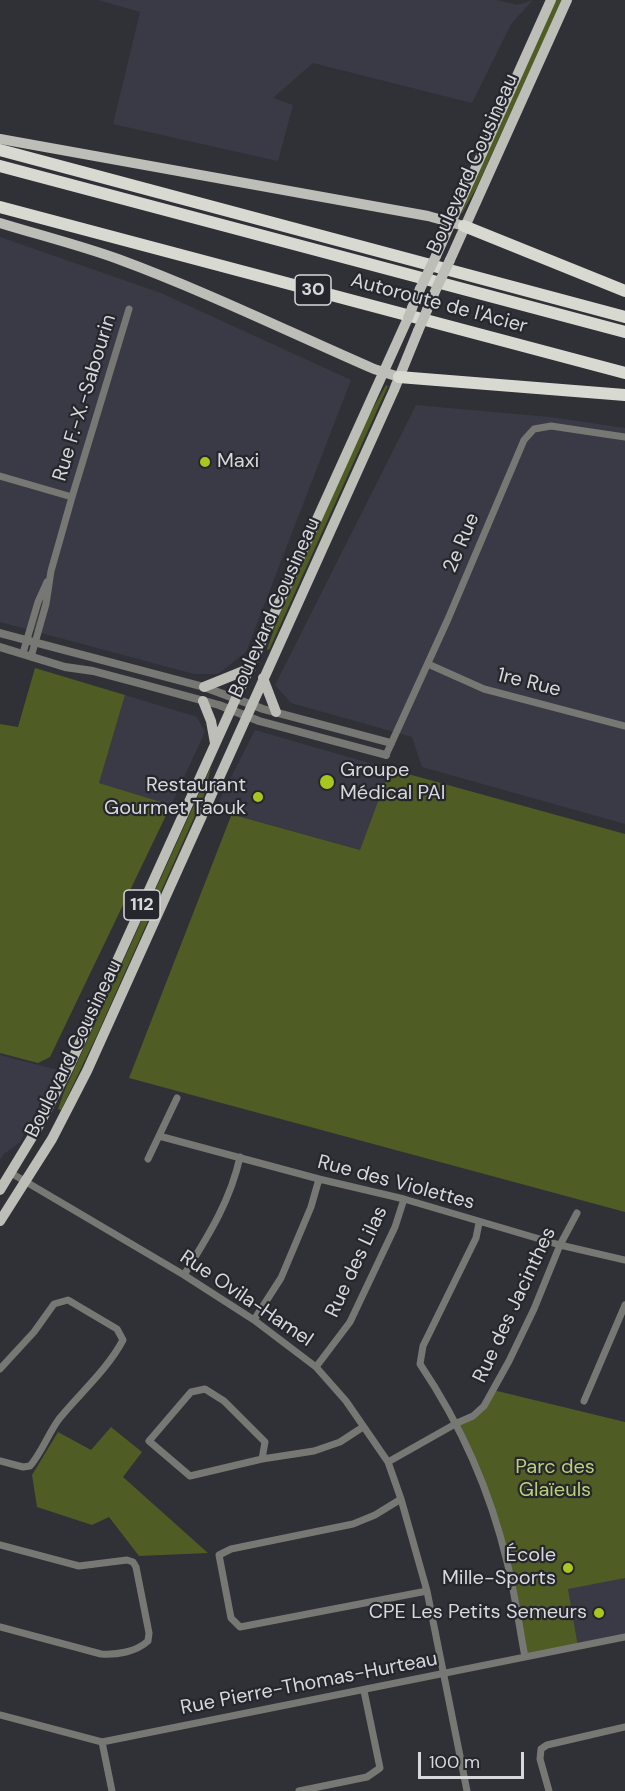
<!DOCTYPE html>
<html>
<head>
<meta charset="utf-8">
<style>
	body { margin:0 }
	#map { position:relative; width:625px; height:1791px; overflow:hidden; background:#303037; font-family:"DM Sans",sans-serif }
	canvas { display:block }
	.scale { position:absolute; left:418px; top:1752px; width:106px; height:27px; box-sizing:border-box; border:3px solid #d7d7dc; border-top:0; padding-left:8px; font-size:18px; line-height:21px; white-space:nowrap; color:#d7d7dc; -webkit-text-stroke:4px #26262d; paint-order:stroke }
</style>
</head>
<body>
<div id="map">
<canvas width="625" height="1791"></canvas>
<div class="scale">100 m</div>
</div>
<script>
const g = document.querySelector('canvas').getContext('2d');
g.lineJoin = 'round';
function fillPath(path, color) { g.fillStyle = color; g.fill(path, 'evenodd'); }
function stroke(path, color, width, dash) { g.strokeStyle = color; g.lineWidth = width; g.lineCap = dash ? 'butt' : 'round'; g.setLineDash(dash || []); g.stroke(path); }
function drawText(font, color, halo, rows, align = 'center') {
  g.font = font + ' "DM Sans",sans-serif'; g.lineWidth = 4.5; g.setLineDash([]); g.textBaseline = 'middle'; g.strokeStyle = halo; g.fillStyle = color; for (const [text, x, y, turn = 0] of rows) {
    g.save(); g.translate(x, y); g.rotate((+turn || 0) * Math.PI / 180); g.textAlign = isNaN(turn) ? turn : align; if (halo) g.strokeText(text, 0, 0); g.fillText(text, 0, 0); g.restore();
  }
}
fillPath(new Path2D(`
	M98,0H497L517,5L533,0L511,24L472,103L313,63L273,98L293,105L278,161L113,124L140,12Z
	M0,237L161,293L351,380L246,652L218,674H194L0,622Z
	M416,405L550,417L625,428V824L422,767L412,737L291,703L275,685Z
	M125,695L197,717L205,732L171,805L99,783Z
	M255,730L390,769L360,850L215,809Z
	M0,1055L58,1070L20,1142L4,1154L0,1160Z
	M625,1503V1637L578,1647H526Z`), '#3a3a46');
fillPath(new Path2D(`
	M556,0H562L477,187L462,213H461Z
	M386,385L388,386L269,650L267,649L278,618L368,417Z
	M35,668L125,695L99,783L171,805L50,1057L38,1063L0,1053V724L18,727Z
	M211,767L204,795L97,1035L61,1110L58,1109L64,1092Z
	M390,769L625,834V1212L129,1078L231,816H238L360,850Z
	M493,1390L625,1422V1578L568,1589L578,1647L525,1657L497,1527L457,1423L473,1416Z
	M111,1427L142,1452L123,1477L208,1553L139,1556L109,1517L92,1525L37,1507L32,1475L58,1432L91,1450Z`), '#4f5c24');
stroke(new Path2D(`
	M0,476L72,497L51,571L46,604L31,657
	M72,497L129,309
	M23,653L38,602L47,582
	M428,664L484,689L625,726
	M386,755L448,619L524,440L534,429L551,426L625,437
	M159,1136L319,1179L404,1199L560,1245L625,1260
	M148,1159L177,1098
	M11,1173L184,1275L254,1320L316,1367L346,1401L388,1462L401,1499L427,1591L467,1791
	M479,1223L476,1238L423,1346L420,1364C461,1425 490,1490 507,1562C515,1593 519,1626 525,1657
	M184,1275C208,1236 230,1202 240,1157
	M254,1320L281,1278L311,1207L319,1179
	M316,1367L350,1322L395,1227L404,1199
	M0,1369L34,1332L54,1304L68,1300L117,1329L123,1340C107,1370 80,1393 59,1419C48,1434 42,1452 30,1466L23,1467L0,1461
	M584,1401L625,1305
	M262,1459L265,1442L224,1401L205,1389L191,1392L149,1441L190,1476L262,1459L314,1451L340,1442L363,1427
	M388,1462L457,1423L473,1416L484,1406L509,1361L534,1309L560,1245L577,1213
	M401,1499L375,1515L353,1524L231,1549L219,1555L231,1618L240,1627L427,1591
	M0,1545L79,1566L127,1560L133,1562L136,1567L149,1633L148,1641C136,1652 117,1655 101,1654L0,1627
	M0,1715L102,1742L625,1637
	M102,1742L112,1791
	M299,1791L367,1777L380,1768L364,1691
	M549,1791L540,1759L541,1749L547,1745L625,1727`), '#777874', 7);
stroke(new Path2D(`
	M0,633L204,687L263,709L391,743
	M0,647L65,667L93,671L138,683L219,705L259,721L386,755`), '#777874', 8);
stroke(new Path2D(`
	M0,139L428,216L464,226
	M0,223C39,235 79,245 118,259C205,291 289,332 374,369L399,377
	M436,256L551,0
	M450,260L567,0
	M412,308L420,289
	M427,310L437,287
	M263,678L276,712
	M204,687L251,668
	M203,701L211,721L215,743
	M0,1190L37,1129L69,1067L408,318
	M0,1221L52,1139L87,1071L394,390L418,331`), '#bcbeb7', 10);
stroke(new Path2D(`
	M0,150L625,317
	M0,166L625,332
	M0,207L625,373
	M464,226L625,291
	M399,377L625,395`), '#d8dad2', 12);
stroke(new Path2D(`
	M437,287L450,260
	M420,289L436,256
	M408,318L412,308
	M418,331L427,310`), '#bcbeb7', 10);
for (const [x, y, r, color] of [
	[205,462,6,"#a7c71e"],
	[327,782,8,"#a7c71e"],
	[258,797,6,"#a7c71e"],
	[568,1568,6,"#a7c71e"],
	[599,1613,6,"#a7c71e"]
]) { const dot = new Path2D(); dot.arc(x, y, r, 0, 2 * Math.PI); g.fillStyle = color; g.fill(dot); stroke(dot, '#26262d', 2); }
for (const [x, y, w] of [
	[313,290,36],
	[142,905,36]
]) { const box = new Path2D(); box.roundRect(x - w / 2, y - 15, w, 30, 4.5); g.fillStyle = '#26262d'; g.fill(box); stroke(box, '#d7d7dc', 1.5); }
drawText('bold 18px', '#d7d7dc', null, [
	["30",313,290],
	["112",142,905]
]);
drawText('20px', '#d7d7dc', '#26262d', [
	["Boulevard Cousineau",473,164,-66],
	["Autoroute de l'Acier",439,304,15],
	["Rue F.-X.-Sabourin",85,398,-73],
	["2e Rue",462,543,-67],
	["Boulevard Cousineau",275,608,-66],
	["1re Rue",529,683,14],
	["Boulevard Cousineau",74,1049,-64],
	["Rue des Violettes",396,1183,15],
	["Rue des Lilas",357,1262,-65],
	["Rue Ovila-Hamel",246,1299,34],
	["Rue des Jacinthes",515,1305,-65],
	["Rue Pierre-Thomas-Hurteau",309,1684,-11]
]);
drawText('20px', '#d7d7dc', '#26262d', [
	["Maxi",217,462,"left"],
	["Groupe",340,771,"left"],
	["Médical PAI",340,794,"left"],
	["Restaurant",246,786],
	["Gourmet Taouk",246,809],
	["École",556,1556],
	["Mille-Sports",556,1579],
	["CPE Les Petits Semeurs",587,1613]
], 'right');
drawText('20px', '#bad179', '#26262d', [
	["Parc des",555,1468],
	["Glaïeuls",555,1491]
]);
</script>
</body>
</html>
